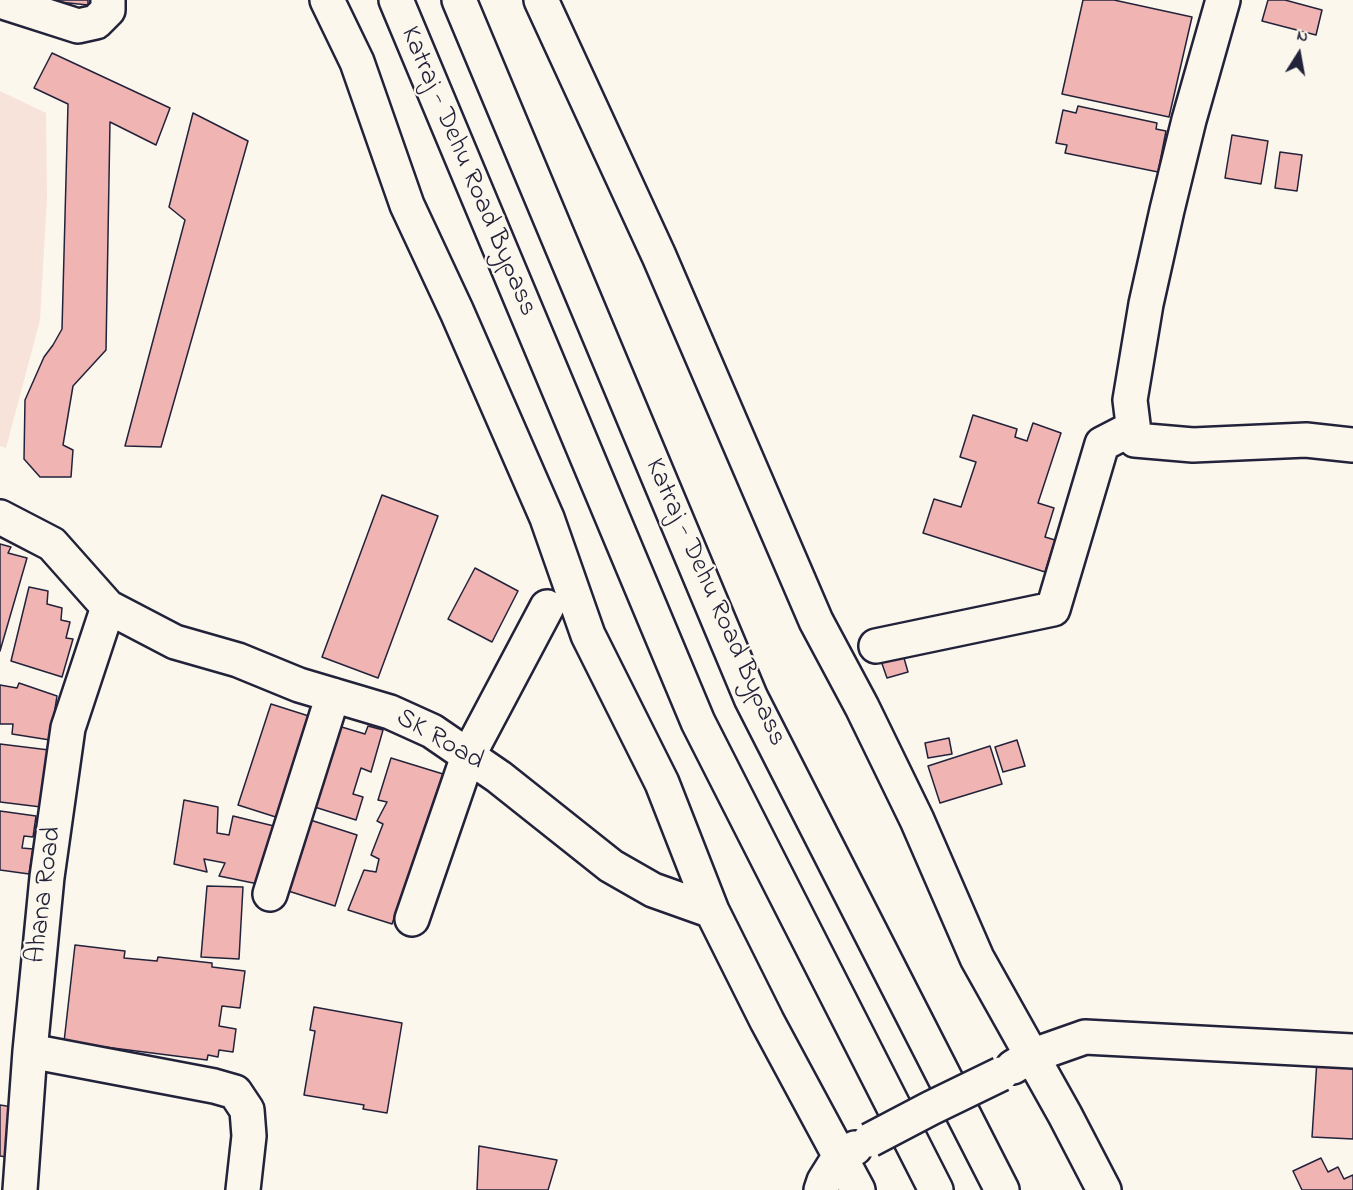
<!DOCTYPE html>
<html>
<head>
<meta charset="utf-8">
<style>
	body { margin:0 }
	#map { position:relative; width:1353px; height:1190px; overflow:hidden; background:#fbf7ec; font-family:"Indie Flower",sans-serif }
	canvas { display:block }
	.north { position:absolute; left:1269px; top:24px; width:60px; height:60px; -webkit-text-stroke:4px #fbf7ec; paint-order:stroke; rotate:11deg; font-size:16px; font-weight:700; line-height:24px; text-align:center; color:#22223b }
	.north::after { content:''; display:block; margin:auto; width:21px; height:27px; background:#22223b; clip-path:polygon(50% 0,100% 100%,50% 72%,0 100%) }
</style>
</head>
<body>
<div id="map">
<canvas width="1353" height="1190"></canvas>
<div class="north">N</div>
</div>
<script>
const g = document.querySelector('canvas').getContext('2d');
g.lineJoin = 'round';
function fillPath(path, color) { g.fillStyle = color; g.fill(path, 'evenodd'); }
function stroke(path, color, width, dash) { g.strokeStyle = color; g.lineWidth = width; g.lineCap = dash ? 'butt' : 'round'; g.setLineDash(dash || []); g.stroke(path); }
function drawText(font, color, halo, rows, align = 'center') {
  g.font = font + ' "Indie Flower",sans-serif'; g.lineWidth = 4.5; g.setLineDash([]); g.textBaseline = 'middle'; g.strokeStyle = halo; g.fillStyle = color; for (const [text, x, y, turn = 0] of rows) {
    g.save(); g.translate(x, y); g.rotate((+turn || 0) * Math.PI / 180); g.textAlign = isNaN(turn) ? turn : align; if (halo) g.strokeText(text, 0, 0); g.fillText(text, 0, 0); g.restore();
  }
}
fillPath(new Path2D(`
	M0,91L46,113L47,198L40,320L6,448L0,446Z`), '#f8e3db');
const building = new Path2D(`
	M39,0H88V5Z
	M1083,0H1114L1192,17L1169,117L1062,94Z
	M1268,0H1285L1322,10L1316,35L1262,21Z
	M52,53L170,108L156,145L110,122L106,350L73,386L63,445L73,450L71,477H40L24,459L25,400L44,357L53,345L62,329L68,104L34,88Z
	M1078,106L1157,123L1156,129L1166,131L1158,172L1065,153L1067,145L1056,143L1063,110L1076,113Z
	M193,113L248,141L161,447L125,446L185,220L169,207Z
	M1232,135L1268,141L1261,184L1225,178Z
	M1280,152L1302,155L1297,191L1275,188Z
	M973,415L1017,429L1015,437L1027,441L1033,423L1061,433L1038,503L1054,508L1045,537L1055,540L1045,572L923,533L934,499L961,507L976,462L960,457Z
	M382,495L438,516L378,678L322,657Z
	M0,544L11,547L8,553L27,558L0,651Z
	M475,568L518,591L492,642L448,619Z
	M29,587L48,591L47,604L62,608L61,620L70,622L66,638L73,639L62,677L11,661Z
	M902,651L908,672L887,678L880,658Z
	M19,683L57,696L50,740L12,734L13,724H0V685L17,688Z
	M271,704L315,718L282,819L238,805Z
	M335,725L365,734L368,726L383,730L371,772L361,768L353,794L363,797L356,820L305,804Z
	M949,738L952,754L928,758L925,743Z
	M1017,740L1025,766L1003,772L995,747Z
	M0,744L49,750L41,807L0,802Z
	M990,746L1002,784L940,803L928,766Z
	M391,758L443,774L392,924L348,910L364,870L376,872L379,859L371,855L383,824L377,821L387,802L378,800Z
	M184,800L218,807L217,833L229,835L233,816L278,827L263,885L219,876L225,863L204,859L207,872L174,864Z
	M0,811L36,816L33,837L24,836L22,848L33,849L29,874L0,870Z
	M301,817L357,835L335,906L279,888Z
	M207,886L243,887L239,959L201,957Z
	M75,945L125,951L124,958L157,961L158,957L212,963V967L245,971L240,1008L222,1006L219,1026L236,1029L233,1052L219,1050L218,1057L208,1055L207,1060L105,1047L104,1055L64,1042Z
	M314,1007L402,1023L387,1113L363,1109L364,1105L304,1095L315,1031L310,1030Z
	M1317,1060L1353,1063V1139L1312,1137Z
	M0,1105L19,1108L13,1158L0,1156Z
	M479,1146L557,1160L548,1190H477Z
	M1321,1158L1328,1172L1338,1167L1344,1179L1353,1175V1190H1302L1293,1171Z`);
fillPath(building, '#f0b4b3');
stroke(building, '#22223b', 1.5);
const minor = new Path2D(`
	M327,0L357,62L407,205L457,312L547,518L588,635L662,783L712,911L767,1021L858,1190
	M541,0L659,256L816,621L862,707L917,820L977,958L1065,1115L1104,1190
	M1223,0L1189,120L1167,210L1146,304L1130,400L1135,440L1193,445L1306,440L1353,445
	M0,1L78,26L96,22L108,10V0
	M0,517L52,544L108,607L175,642L238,660L299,685L390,712L432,731L499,777L611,866L653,890L712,911
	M876,646L1053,609L1102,444L1133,428
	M270,894L333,695
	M412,919L468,756L547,607
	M30,1051L214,1086L235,1092L247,1110L249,1136L243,1190
	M1013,1067L1031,1056L1085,1037L1353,1051
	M20,1190L30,1051L47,877L68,728L108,607
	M821,1190L824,1181L839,1157L855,1148`);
const highway = new Path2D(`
	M396,0L698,722L936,1190
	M459,0L751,698L1002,1190`);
stroke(minor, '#22223b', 38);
stroke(highway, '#22223b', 38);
stroke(minor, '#fbf7ec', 33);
stroke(highway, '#fbf7ec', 33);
const minorBridge = new Path2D(`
	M870,1140L931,1108L1001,1074`);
stroke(minorBridge, '#22223b', 38, []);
stroke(minorBridge, '#fbf7ec', 33);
drawText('27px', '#22223b', '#fbf7ec', [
	["Katraj - Dehu Road Bypass",467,172,67],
	["Katraj - Dehu Road Bypass",714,603,66],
	["SK Road",439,741,30],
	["Ahana Road",46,895,-83]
]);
</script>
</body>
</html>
